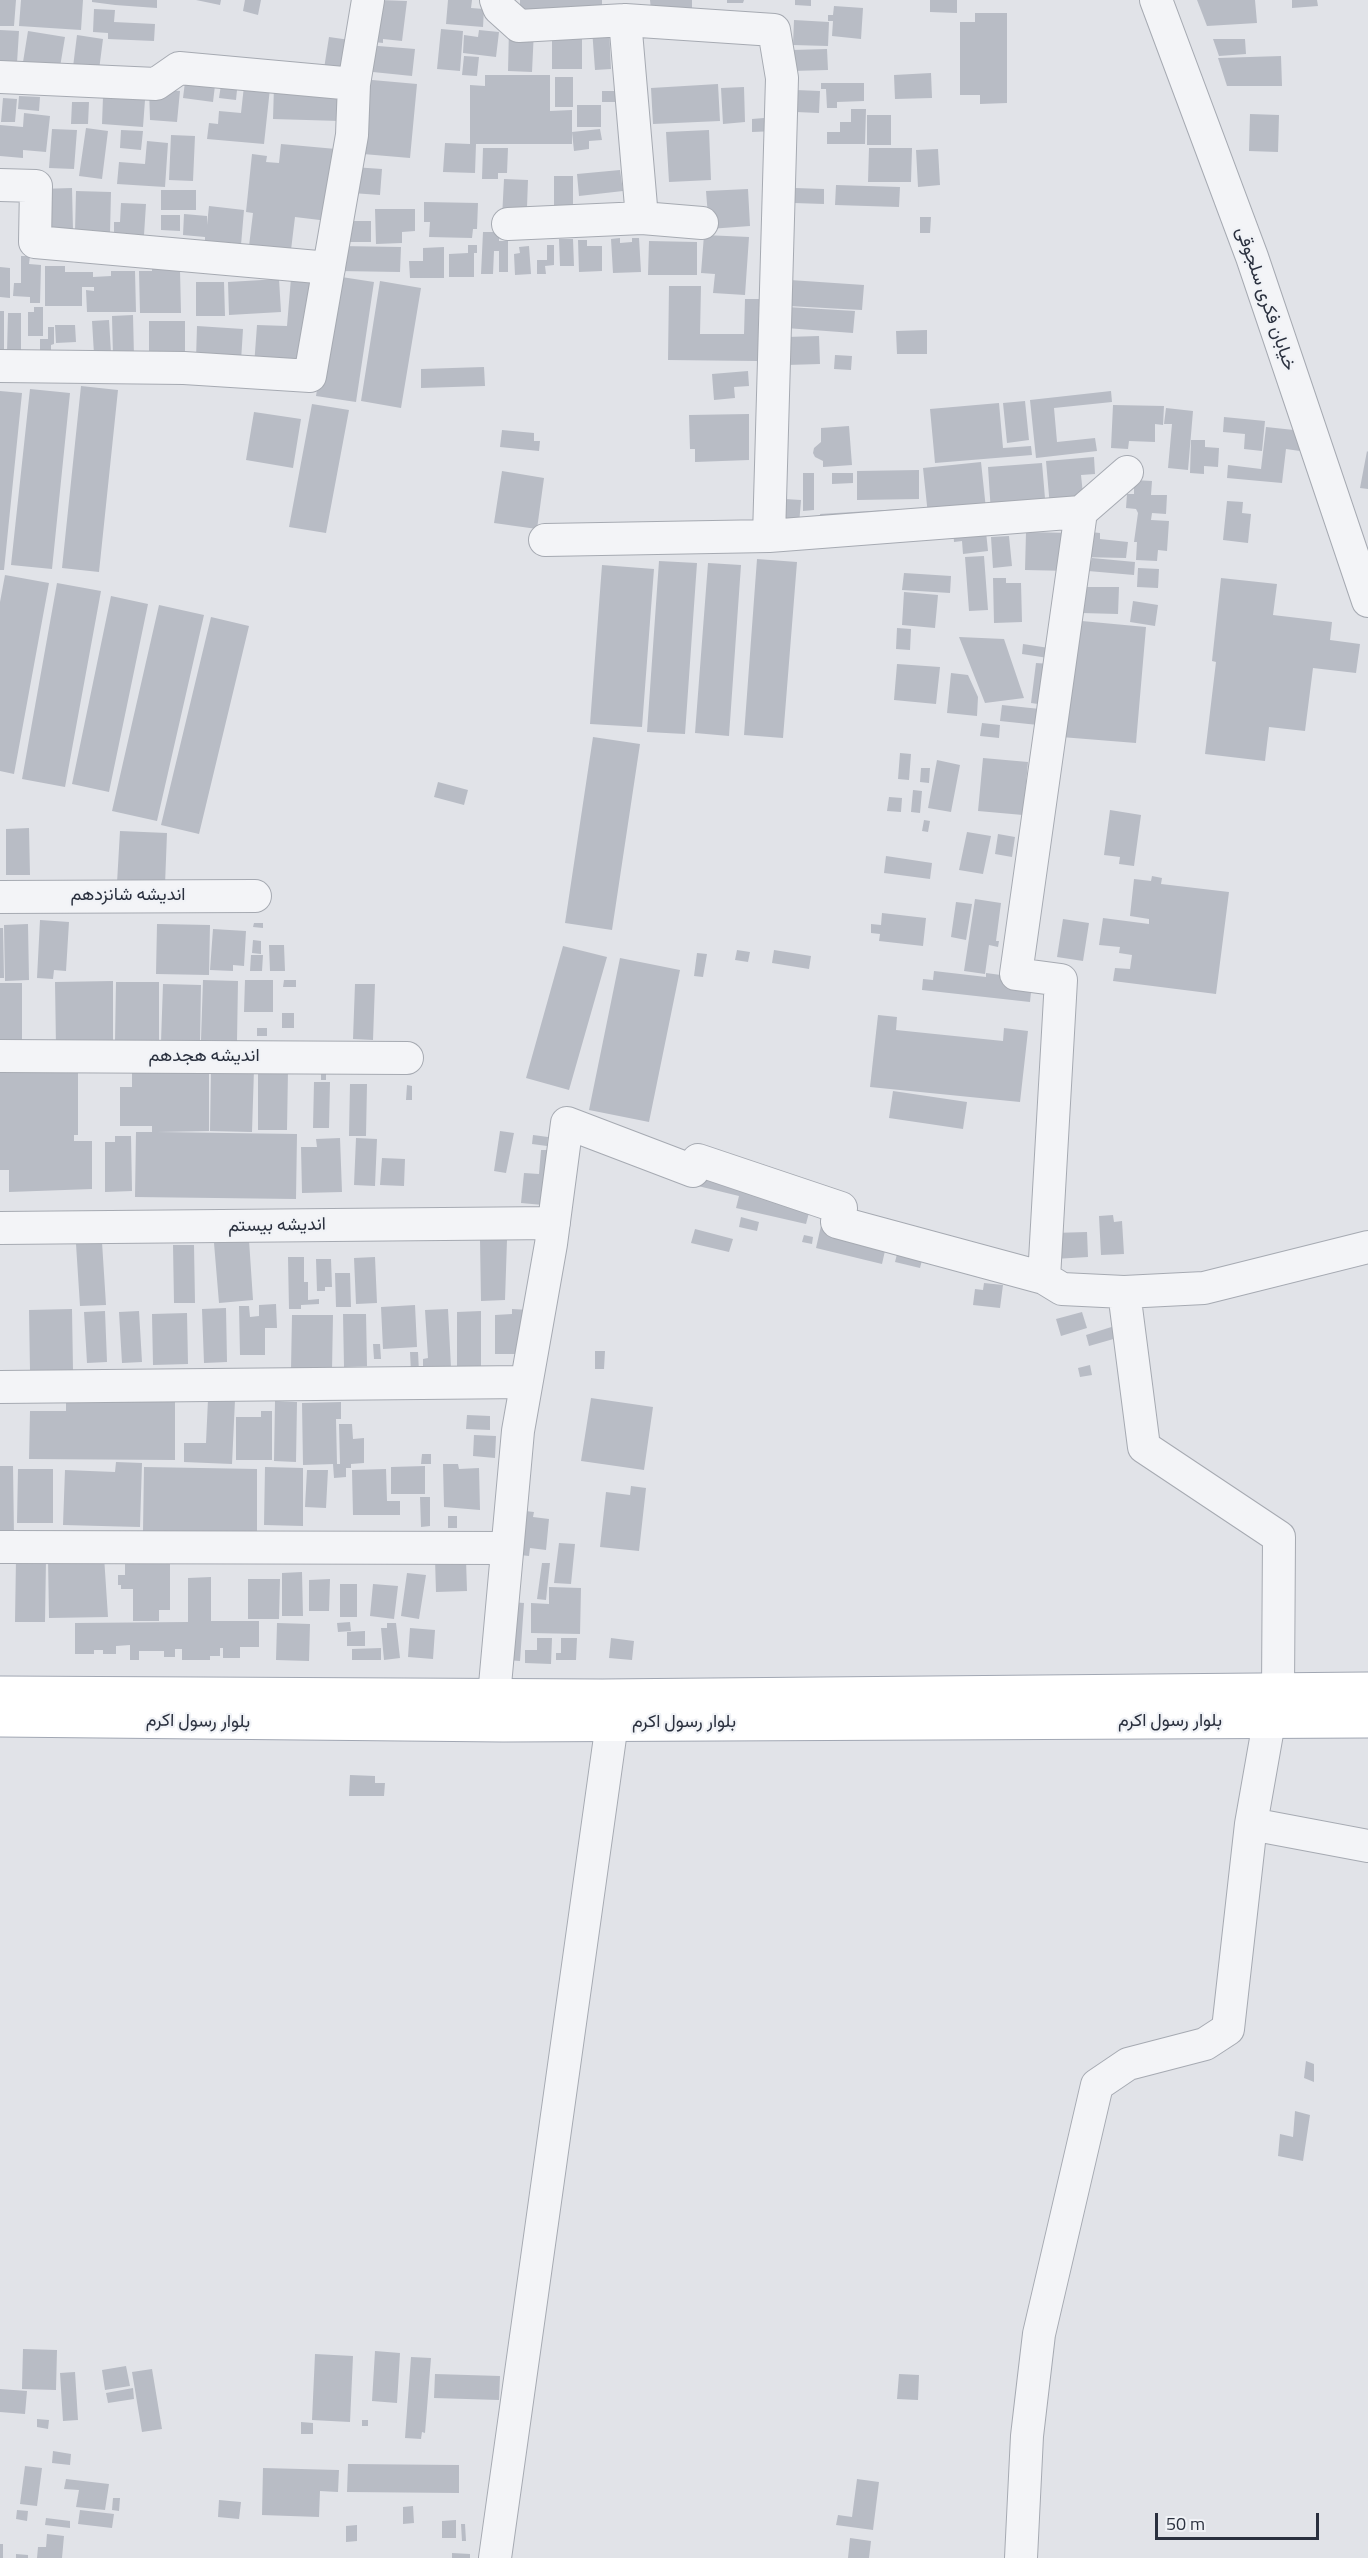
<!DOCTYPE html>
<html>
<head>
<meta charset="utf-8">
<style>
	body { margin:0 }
	#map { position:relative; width:1368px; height:2558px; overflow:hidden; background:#e1e3e8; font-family:"Titillium Web",sans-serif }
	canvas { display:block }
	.scale { position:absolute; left:1155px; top:2513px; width:164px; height:27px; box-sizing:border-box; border:3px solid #2a303e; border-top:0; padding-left:8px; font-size:18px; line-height:21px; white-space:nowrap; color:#2a303e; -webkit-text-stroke:4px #f0f2f6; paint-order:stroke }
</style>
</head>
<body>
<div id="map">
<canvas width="1368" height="2558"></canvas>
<div class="scale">50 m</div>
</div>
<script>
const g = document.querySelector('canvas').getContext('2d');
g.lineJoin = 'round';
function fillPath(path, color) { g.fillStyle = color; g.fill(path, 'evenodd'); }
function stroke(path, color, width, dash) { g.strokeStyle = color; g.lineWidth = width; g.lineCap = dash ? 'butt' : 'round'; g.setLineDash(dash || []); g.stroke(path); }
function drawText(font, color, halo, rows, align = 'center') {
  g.font = font + ' "Titillium Web",Vazirmatn,sans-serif'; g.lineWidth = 4.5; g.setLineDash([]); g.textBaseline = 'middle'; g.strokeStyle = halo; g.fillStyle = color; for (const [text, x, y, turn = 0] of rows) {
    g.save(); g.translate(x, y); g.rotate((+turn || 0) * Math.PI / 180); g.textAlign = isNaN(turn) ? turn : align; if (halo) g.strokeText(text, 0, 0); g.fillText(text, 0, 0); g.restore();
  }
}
fillPath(new Path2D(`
	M0,0H16L14,26H0Z
	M21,0H83L81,30L19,26Z
	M92,0H157V8L115,5L92,2Z
	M196,0H221L220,5Z
	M245,0H261L258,15L243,11Z
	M379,0L407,1L402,41L383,39V43L366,41Z
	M448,0H472L471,8L484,9L483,27L446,24Z
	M520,0H602V9L520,10Z
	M650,0H692V9L651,10Z
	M727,0H744L743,3H727Z
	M795,0H811V6L795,5Z
	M930,0H957V13L930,12Z
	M1197,0H1255L1257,23L1207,26Z
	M1292,0H1317L1318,6L1292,8Z
	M834,6L863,8L861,39L832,36L833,21H828V15H833Z
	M94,9L115,10L114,22L155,24L154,41L108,39V33L93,32Z
	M975,13H1007V103L980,104V95H960V22H975Z
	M794,20L829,22L828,46L793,45Z
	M609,28L611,69L595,70L592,29Z
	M441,29L463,31L460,71L437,69Z
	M509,29L534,30L532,72L508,71Z
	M552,29H582V69H552Z
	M0,30L19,31L17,63L0,62Z
	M479,30L499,32L496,57L463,53L464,35L478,37Z
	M28,31L65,37L60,67L23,62Z
	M77,35L103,39L99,70L73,67Z
	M329,37L357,41L345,78L323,75Z
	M1213,39H1245L1246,54L1219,56Z
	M366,45L415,49L412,76L363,71Z
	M827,49L828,70L792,71V50Z
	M464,56L479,57L477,76L462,75Z
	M1281,56L1282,86H1227L1218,58Z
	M931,73L932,98L895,99L894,75Z
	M186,74L216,77L213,102L183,98Z
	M485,75H550V111L572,110V144H476L475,173L443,172L445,143L470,144V85L485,86Z
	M245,77L271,79L264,144L207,139L209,123L218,124L219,111L241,113Z
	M555,77H573V107H555Z
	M222,78L238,80L236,100L219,98Z
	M361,79L417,84L410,158L363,154Z
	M821,83H864V101L837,102V108H827L826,89H821Z
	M718,84L720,121L653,124L651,88Z
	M274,86L341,88L340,121L273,119Z
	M744,87L745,122L723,124L721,88Z
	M149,89L180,91L177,122L150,120Z
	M796,90L820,91L819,113L796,112Z
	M602,91H618V102H602Z
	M19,96L40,97L39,111L18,109Z
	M103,97L145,100L143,127L102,124Z
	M3,98L17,99L15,122H1Z
	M72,102H89L88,124H71Z
	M577,105H601V127H577Z
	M851,109H866L865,144H827V132H840V122H851Z
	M24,113L50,116L46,152L23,150V158L0,156V125L23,127Z
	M1250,114L1279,115L1278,152L1249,151Z
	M867,115H891V145H867Z
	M776,117L777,131L752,132V119Z
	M86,128L108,131L102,179L79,176Z
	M52,129L77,130L74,169L49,168Z
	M600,129L602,140L589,141V149L574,151L572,132Z
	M121,130L143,131L141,150L120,148Z
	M709,130L711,180L669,182L666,132Z
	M171,135L195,136L193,181L169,180Z
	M147,141L168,143L165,187L117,184L119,162L145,164Z
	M281,144L336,149L328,221L295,217L291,250L249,246L253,213L246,212L252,154L267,156L266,162L279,163Z
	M483,148H508L507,173H498V179H482Z
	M869,148H912L911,182H868Z
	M938,149L940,185L918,187L916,150Z
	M353,167L382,169L380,195L352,193Z
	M620,170L623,191L579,196L577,174Z
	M554,176H573V214H554Z
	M504,179L528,180L527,207H519V214L502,218Z
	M836,185L900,187L899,207L835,205Z
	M72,188L73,231L40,232L39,189Z
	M795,188L824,189V204L794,203Z
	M748,189L750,226L709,229L706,191Z
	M161,190H196V210H161Z
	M76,191L111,192L110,233L75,232Z
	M424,202L478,203L477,229H473L472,238L429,237L430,222H424Z
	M121,203L146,204L144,235L114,234V222H120Z
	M209,206L244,210L241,245L205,242V237L183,235L184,214L207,216V225Z
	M375,209H415V231L402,232V243L376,244Z
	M161,215H180V231L161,230Z
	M920,217H931L930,233H920Z
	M345,221H371V242H344Z
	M483,232H499V241H508V272H499V251H494L493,274H481Z
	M704,235L749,237L745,295L713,293L715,274L701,273Z
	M620,238V243L632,242V238H639L641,272L613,273L611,239Z
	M559,239H573L574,266H560Z
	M578,240H587V246H602V271L579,272Z
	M649,241L697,242V275H648Z
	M468,245H477V253H474V277H449V254L468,253Z
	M547,245H554V265L545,266L546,274H537V260H547Z
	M339,246L401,247L400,272L339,271Z
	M529,246L531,274L515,275L514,254L520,253L519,247Z
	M444,247V278H410L409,261H423V248Z
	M21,256H30L29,264L41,265L40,303H30V297L13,296L14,283H21Z
	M152,265H166V270H180L181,313H140L139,271H152Z
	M45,266H65V272H93V277L111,276V271H135L136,312H87L86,290L94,291V287H82V306H45Z
	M0,267L10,268V298L0,297Z
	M335,276L374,282L356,402L316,396Z
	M291,278L314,279L308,370L254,366L257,325L287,326Z
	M279,279L281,312L229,315L228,282Z
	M790,280L864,285L862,310L789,306Z
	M380,281L421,288L401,408L361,401Z
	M196,282H224L225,316H196Z
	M669,286H701L700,334H744L745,299H759L758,361L668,360Z
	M34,307H43V336H28V312H34Z
	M787,307L855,311L853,333L786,328Z
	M0,311H4V352H0Z
	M8,313H21V353H7Z
	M133,315L134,357H113L112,316Z
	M109,320L111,353L94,354L92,321Z
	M149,321H185V360H149Z
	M55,325H75L76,342L56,343Z
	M197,326L243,329L241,361L196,359Z
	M48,327H54V344L51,345V356L40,357V339H48Z
	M927,330V354H897L896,331Z
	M819,336L820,364L787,365L786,337Z
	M835,355L852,356L851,370L834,369Z
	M484,367L485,386L421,388V369Z
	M748,371L749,386L734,387L735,398L714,400L712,374Z
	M81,386L118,390L99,572L62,568Z
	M30,389L70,393L52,569L11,565Z
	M0,391L22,393L4,570H0Z
	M1111,391L1112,402L1054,408L1057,442L1095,438L1097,451L1036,458L1030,400Z
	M1025,401L1029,440L1007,443L1003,403Z
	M999,403L1003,448L1031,446L1032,455L935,463L930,409Z
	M312,404L349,410L326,533L289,527Z
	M1113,405L1164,406L1163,425L1155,424V442L1129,441L1128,449L1111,448Z
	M1166,408L1193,411L1188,470L1168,468L1172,424H1164Z
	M254,412L301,419L293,468L246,460Z
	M749,414V460L695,462V449H690L689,415Z
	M1224,417L1265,421L1262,451L1244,449L1245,434L1223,432Z
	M849,426L852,465L823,467V461L815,457L813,453L814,448L821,442V428Z
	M1266,427L1294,430L1300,451L1286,449L1282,483L1227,478L1228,465L1261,469Z
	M502,430L534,433V441H540L539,451L500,447Z
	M1191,440H1205V447L1219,448L1218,467L1204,466V474L1190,473Z
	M1367,451L1368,452V489L1360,488Z
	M1094,457L1095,474L1081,475L1084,504L1050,507L1046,461Z
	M981,462L986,509L928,515L923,468Z
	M1042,463L1046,510L991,513L988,467Z
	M919,470V499L857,500V471Z
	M502,471L544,478L537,529L494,523Z
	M803,473H814V510L803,511Z
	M832,473H853V483L832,484Z
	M1134,480L1152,481L1151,495H1167L1166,514L1152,513L1151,520L1169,521L1167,551L1158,550L1157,561L1136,560L1137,542H1134L1138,513L1136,509L1126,508L1127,494H1134Z
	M785,499L801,500L799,525L784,524Z
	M1227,501L1243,502L1242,513L1251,514L1248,543L1223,540Z
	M902,509L903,519L821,524L820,514Z
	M985,522L988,551L963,554L962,541L954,542L953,528Z
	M1081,531L1100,533V539L1128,542L1126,558L1079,557Z
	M1026,532L1072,533L1071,571L1025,570Z
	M1009,536L1012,566L993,568L991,537Z
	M984,556L988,610L969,611L965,557Z
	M1092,558L1135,562L1134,575L1088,571L1087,581L1077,580L1079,559L1091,561Z
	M757,559L797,562L783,738L744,735Z
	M659,561L697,563L685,734L647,732Z
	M708,563L741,565L729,736L695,733Z
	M602,565L654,569L642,727L590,724Z
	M1138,568L1159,569L1158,588L1137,587Z
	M904,573L951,576L950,593L902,590Z
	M5,575L49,583L14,774L0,771V602Z
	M993,578H1006V583H1021L1022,622L994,623Z
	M1221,578L1277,584L1273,615L1332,622L1330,640L1360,644L1356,673L1313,668L1305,731L1269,727L1265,761L1205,754L1216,662L1212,661Z
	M57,583L101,591L65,787L22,779Z
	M1082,587H1119L1118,614L1082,613Z
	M904,592L938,595L935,628L902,625Z
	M111,596L148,604L109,792L72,784Z
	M1133,601L1158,605L1155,626L1130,622Z
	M159,605L204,615L157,821L112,811Z
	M211,617L249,626L199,834L161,825Z
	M1071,620L1146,627L1136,743L1061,737Z
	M897,628L911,629L910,650L896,649Z
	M959,637L1004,639L1024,698L985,703Z
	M1023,644L1049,648L1048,658L1022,654Z
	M1036,663L1050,664L1045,705L1031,703Z
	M897,664L940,667L936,704L894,700Z
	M951,673L968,675L978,697L977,716L947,713Z
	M1002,705L1040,709L1038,725L1000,721Z
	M982,723L1000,725L999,738L980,736Z
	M593,737L640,744L612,930L565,923Z
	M900,753L911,754L909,780L898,779Z
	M983,758L1028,762L1023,815L978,811Z
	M937,760L960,765L951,812L928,808Z
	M921,768H930L929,783L920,782Z
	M438,782L468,790L464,805L434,797Z
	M913,790L922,791L920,813L911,812Z
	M889,797L902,798L901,812L887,811Z
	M1110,810L1141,815L1134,866L1119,864L1120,857L1104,855Z
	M924,820L930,821L928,832L922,831Z
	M29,828L30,875H6V829Z
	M120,831L167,833L165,885L117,883Z
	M967,832L991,836L983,874L959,870Z
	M998,834L1015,837L1012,857L995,854Z
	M886,856L932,863L930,879L884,873Z
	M1152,876L1162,878L1161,884L1229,892L1216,994L1113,981L1115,968L1130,969L1132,955L1119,953L1120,947L1099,945L1103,918L1149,924V919L1130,916L1134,879L1151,881Z
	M975,899L1001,903L996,941H999L998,947L989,945L985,974L964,971Z
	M956,902L972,904L966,940L951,937Z
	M882,913L926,918L923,946L879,941L880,934L871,933V924L881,925Z
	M1063,919L1089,923L1083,961L1057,957Z
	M40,920L69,922L66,971L54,970L53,979L37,978Z
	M254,923H263V928L253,927Z
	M28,924L29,980L5,981L4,925Z
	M157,924L210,925L209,975L156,974Z
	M0,928H3L4,978H0Z
	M213,929L246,931L244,966L233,965V971L210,970Z
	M253,940L261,941V954L252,953Z
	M269,945H284L285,971H270Z
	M563,946L607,957L569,1090L526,1078Z
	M737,950L750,952L748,962L735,960Z
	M774,950L811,956L809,969L772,963Z
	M697,953L707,954L703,977L694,976Z
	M251,955H263L262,971H250Z
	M620,958L680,970L649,1122L589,1110Z
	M934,971L986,977V973L1001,975L1000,979L1032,982L1030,1002L922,990L923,979L933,980Z
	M203,980L238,981L237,1041L201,1040Z
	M245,980H273V1012H244Z
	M284,980H296V987H283Z
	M113,981V1046L56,1047L55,982Z
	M116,982H159V1042H115Z
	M0,983H22V1046H0Z
	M163,984L201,985L200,1043L161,1042Z
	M355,984H375L373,1040L353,1039Z
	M282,1013H294V1028H282Z
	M878,1015L897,1017L896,1030L1003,1041L1004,1028L1028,1031L1020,1102L870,1087Z
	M257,1028H267V1036H257Z
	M132,1067H209V1131L157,1132L297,1134L296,1199L135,1197L136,1132H152V1126H120V1087H132Z
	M211,1068L254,1069L252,1132L210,1131Z
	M0,1069H78V1135H74V1141H92V1189L9,1192V1170H0Z
	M321,1069H326V1080H321Z
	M258,1070H288L287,1130H258Z
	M314,1082H330L329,1128H313Z
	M350,1084H367L366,1136H349Z
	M407,1085L412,1086V1100H406Z
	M893,1091L967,1102L963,1129L889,1118Z
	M500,1131L514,1133L506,1173L494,1171Z
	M533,1135L548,1137L547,1146L532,1144Z
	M115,1136H131L132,1191L105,1192V1142H115Z
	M340,1138L342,1192L302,1193L301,1147H317L316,1139Z
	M356,1138L377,1139L375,1186L354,1185Z
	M541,1150H547L543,1205L521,1203L524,1173L539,1174Z
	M382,1158L405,1159L404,1186L380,1185Z
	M702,1169L811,1205L806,1224L736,1208L739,1196L698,1186Z
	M1113,1215L1114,1222L1122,1221L1124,1254L1101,1255L1099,1216Z
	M741,1217L759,1222L757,1231L739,1227Z
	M821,1226L887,1242L882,1264L816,1248Z
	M695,1229L733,1239L729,1252L691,1243Z
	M1087,1232L1088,1257L1054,1259L1053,1233Z
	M804,1235L813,1237L812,1244L802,1242Z
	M249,1240L253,1300L219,1303L214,1243Z
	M480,1240H507L505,1300L481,1301Z
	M102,1242L106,1305L80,1306L76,1244Z
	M173,1245H194L195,1303H174Z
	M898,1250L923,1256L920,1268L895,1262Z
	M288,1257H304V1282H308V1300L319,1299V1304L301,1305V1309H289Z
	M375,1257L377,1303L356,1304L354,1258Z
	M316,1259H331L332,1287H325V1291H317Z
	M335,1273H350L351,1307H336Z
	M984,1283L1003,1285L1000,1308L973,1305L975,1289L983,1290Z
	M276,1304L277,1328H265V1355H240L239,1306H249L250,1317L259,1316V1305Z
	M415,1305L417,1347L383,1349L381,1307Z
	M226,1308L227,1362L204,1363L202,1309Z
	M72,1309L73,1371H30L29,1310Z
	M448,1309L451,1368L423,1370V1359L428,1358L425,1310Z
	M512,1309L529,1310L520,1354H495V1315L512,1314Z
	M105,1311L107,1362L87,1363L84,1312Z
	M139,1311L142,1362L122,1363L119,1312Z
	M481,1311V1366H457V1312Z
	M1082,1312L1087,1328L1061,1336L1056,1319Z
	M187,1313L188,1364L153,1365L152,1314Z
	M343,1314H366L367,1366L344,1367Z
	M292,1315H333L332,1371L291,1370Z
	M1121,1324L1124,1336L1089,1346L1086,1335Z
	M373,1344H380L381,1359H374Z
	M595,1351H605L604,1369H595Z
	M410,1352H418L419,1372H411Z
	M1090,1365L1092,1375L1080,1377L1078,1368Z
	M591,1398L653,1407L644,1470L581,1461Z
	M208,1399L235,1400L232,1464L184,1462V1443H206Z
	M66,1401H175V1460L29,1459L30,1411H66Z
	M275,1401L297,1402L296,1462L274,1461Z
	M341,1402V1419H336L337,1464H340L339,1424H352L353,1439L364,1438V1463L351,1464V1468H346V1477L334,1478L333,1464L303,1465L302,1403Z
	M261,1411H272V1460H236V1417H261Z
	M467,1415L490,1416V1430L466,1429Z
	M474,1435L496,1436L495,1458L473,1456Z
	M422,1454H431V1464H421Z
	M116,1462L142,1463L140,1527L63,1525L65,1470L115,1472Z
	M443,1464H458L459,1469L479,1468L480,1510L444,1507Z
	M0,1466H13L14,1536H0Z
	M425,1466V1494H391V1467Z
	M144,1467L257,1469V1532L143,1531Z
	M265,1467L303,1468V1526L264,1525Z
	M18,1469H53V1523H17Z
	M386,1469L387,1501H400V1515H353L352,1470Z
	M307,1470H328L326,1508L305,1507Z
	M631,1486L646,1488L639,1551L600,1547L606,1492L630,1495Z
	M420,1497H430V1526L421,1527Z
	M516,1510L534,1512L533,1517L549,1519L546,1550L530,1548L529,1556L511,1554Z
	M448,1516H457V1528H448Z
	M559,1543L575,1544L571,1584L554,1583Z
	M104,1556L108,1617L49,1618L48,1557Z
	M125,1557L170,1562V1610H159V1621H133V1589H121V1585H118V1575H125Z
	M16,1558L46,1559L45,1622H15Z
	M435,1559H466L467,1591L436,1592Z
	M542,1563H550L546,1600L537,1599Z
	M302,1572L303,1616H282V1573Z
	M407,1573L426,1575L419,1619L401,1616Z
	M211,1577V1621H259V1647H240V1658H223V1648H220V1656H210V1660H182V1649H175V1657H164V1651H139V1660H130V1645L116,1646V1654H103V1650H94V1654H75V1623L188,1622V1578Z
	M248,1579H280L279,1619H248Z
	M330,1579L329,1611H309V1580Z
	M340,1584H357V1617H340Z
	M373,1584L398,1586L394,1619L370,1616Z
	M549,1587L581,1588L580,1634L531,1633V1603L549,1604Z
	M510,1602L524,1603L520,1661L506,1660Z
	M350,1622L351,1631L338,1632L337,1623Z
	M277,1623L310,1624L309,1661L276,1660Z
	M387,1623H396L400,1658L384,1660L381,1628H387Z
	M410,1628L435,1630L433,1659L408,1657Z
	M365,1631V1646H347V1632Z
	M537,1638H552L551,1664L525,1663V1650H537Z
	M561,1638H577L576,1660H556V1653H561Z
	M611,1638L634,1641L632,1660L609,1658Z
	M381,1648V1660H352V1649Z
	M350,1775L375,1776V1783H385L384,1796H349Z
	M1306,2061L1314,2064V2082L1304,2078Z
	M1295,2111L1310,2115L1303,2161L1278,2156L1280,2134L1293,2137Z
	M23,2349L57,2350L56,2390L22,2389Z
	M375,2351L400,2353L397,2403L372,2401Z
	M315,2354L353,2356L350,2422L312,2420Z
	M411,2357L431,2358L425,2433L422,2432L421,2439L405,2438Z
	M126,2366L130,2386L105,2390L102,2370Z
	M152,2369L162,2429L142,2432L132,2372Z
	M75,2372L78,2420L63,2421L60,2373Z
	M435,2374L500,2376L499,2400L434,2398Z
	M899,2374L919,2375L918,2400L897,2399Z
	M133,2388L134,2399L108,2403L106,2393Z
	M0,2389L27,2391L25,2414L0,2412Z
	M37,2419L49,2420L48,2429L37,2427Z
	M362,2420H368V2426H362Z
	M301,2422L313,2423V2434H301Z
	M53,2451L71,2454L70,2465L52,2463Z
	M348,2464L459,2465V2493L347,2492Z
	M25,2466L42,2468L37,2506L20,2504Z
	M263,2468L339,2470L338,2492L320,2491L319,2517L262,2515Z
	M66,2479L109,2484L105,2510L76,2507L79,2490L64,2489Z
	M857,2479L879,2482L873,2530L836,2525L838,2515L852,2517Z
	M113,2498H120L119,2511L112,2510Z
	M219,2500L241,2502L239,2519L218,2517Z
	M413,2506L414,2523L403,2524V2507Z
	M17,2510L28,2511L27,2521L16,2519Z
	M80,2510L114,2514L112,2528L78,2524Z
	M46,2518L70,2521V2528L45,2525Z
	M456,2520V2538H442V2521Z
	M461,2524H465L466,2541H462Z
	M357,2525V2541L346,2542V2526Z
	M47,2534L64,2536L62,2558H37L38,2547H46Z
	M850,2538L871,2541L869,2558H848Z
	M0,2544H3V2558H0Z
	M452,2553L470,2554V2558H452Z
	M16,2554L28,2555V2558H16Z`), '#b8bcc5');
const minor = new Path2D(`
	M496,0L499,8L519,26L625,20L774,30L782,78L769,536
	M1156,0L1252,257L1368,601
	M625,20L642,218
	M0,77L156,84L179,68L354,84
	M0,185L36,186L35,242L329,268
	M508,224L642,218L702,223
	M0,366L184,368L310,376L352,135L354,84L368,0
	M1081,512L1016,974L1061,980L1044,1278L1062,1289L1124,1292L1204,1288L1368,1247
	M545,540L769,536L1081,512L1127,472
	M0,897L255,896
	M0,1056L407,1058
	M0,1228L554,1223
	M1124,1292L1144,1447L1279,1537L1278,1690
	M0,1387L526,1382
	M0,1547L507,1548
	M494,1696L518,1431L551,1244L567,1123L693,1171L698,1160L841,1208L837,1222L1044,1278
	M1251,1824L1368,1846
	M495,2558L612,1723
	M1021,2558L1027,2436L1039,2334L1097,2085L1128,2064L1205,2044L1228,2029L1251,1824L1269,1722`);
const major = new Path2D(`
	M0,1693L602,1696L1368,1689
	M0,1720L503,1725L1368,1721`);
stroke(minor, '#a6aab2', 34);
stroke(major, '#a1a7b3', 35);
stroke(minor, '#f3f4f7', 32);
stroke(major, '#fff', 33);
drawText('18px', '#2a303e', '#f0f2f6', [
	["خیابان فکری سلجوقی",1265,299,71],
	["اندیشه شانزدهم",128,896],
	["اندیشه هجدهم",204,1057],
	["اندیشه بیستم",277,1226,-1],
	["بلوار رسول اکرم",198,1722,1],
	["بلوار رسول اکرم",1170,1722],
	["بلوار رسول اکرم",684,1723]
]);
</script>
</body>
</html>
